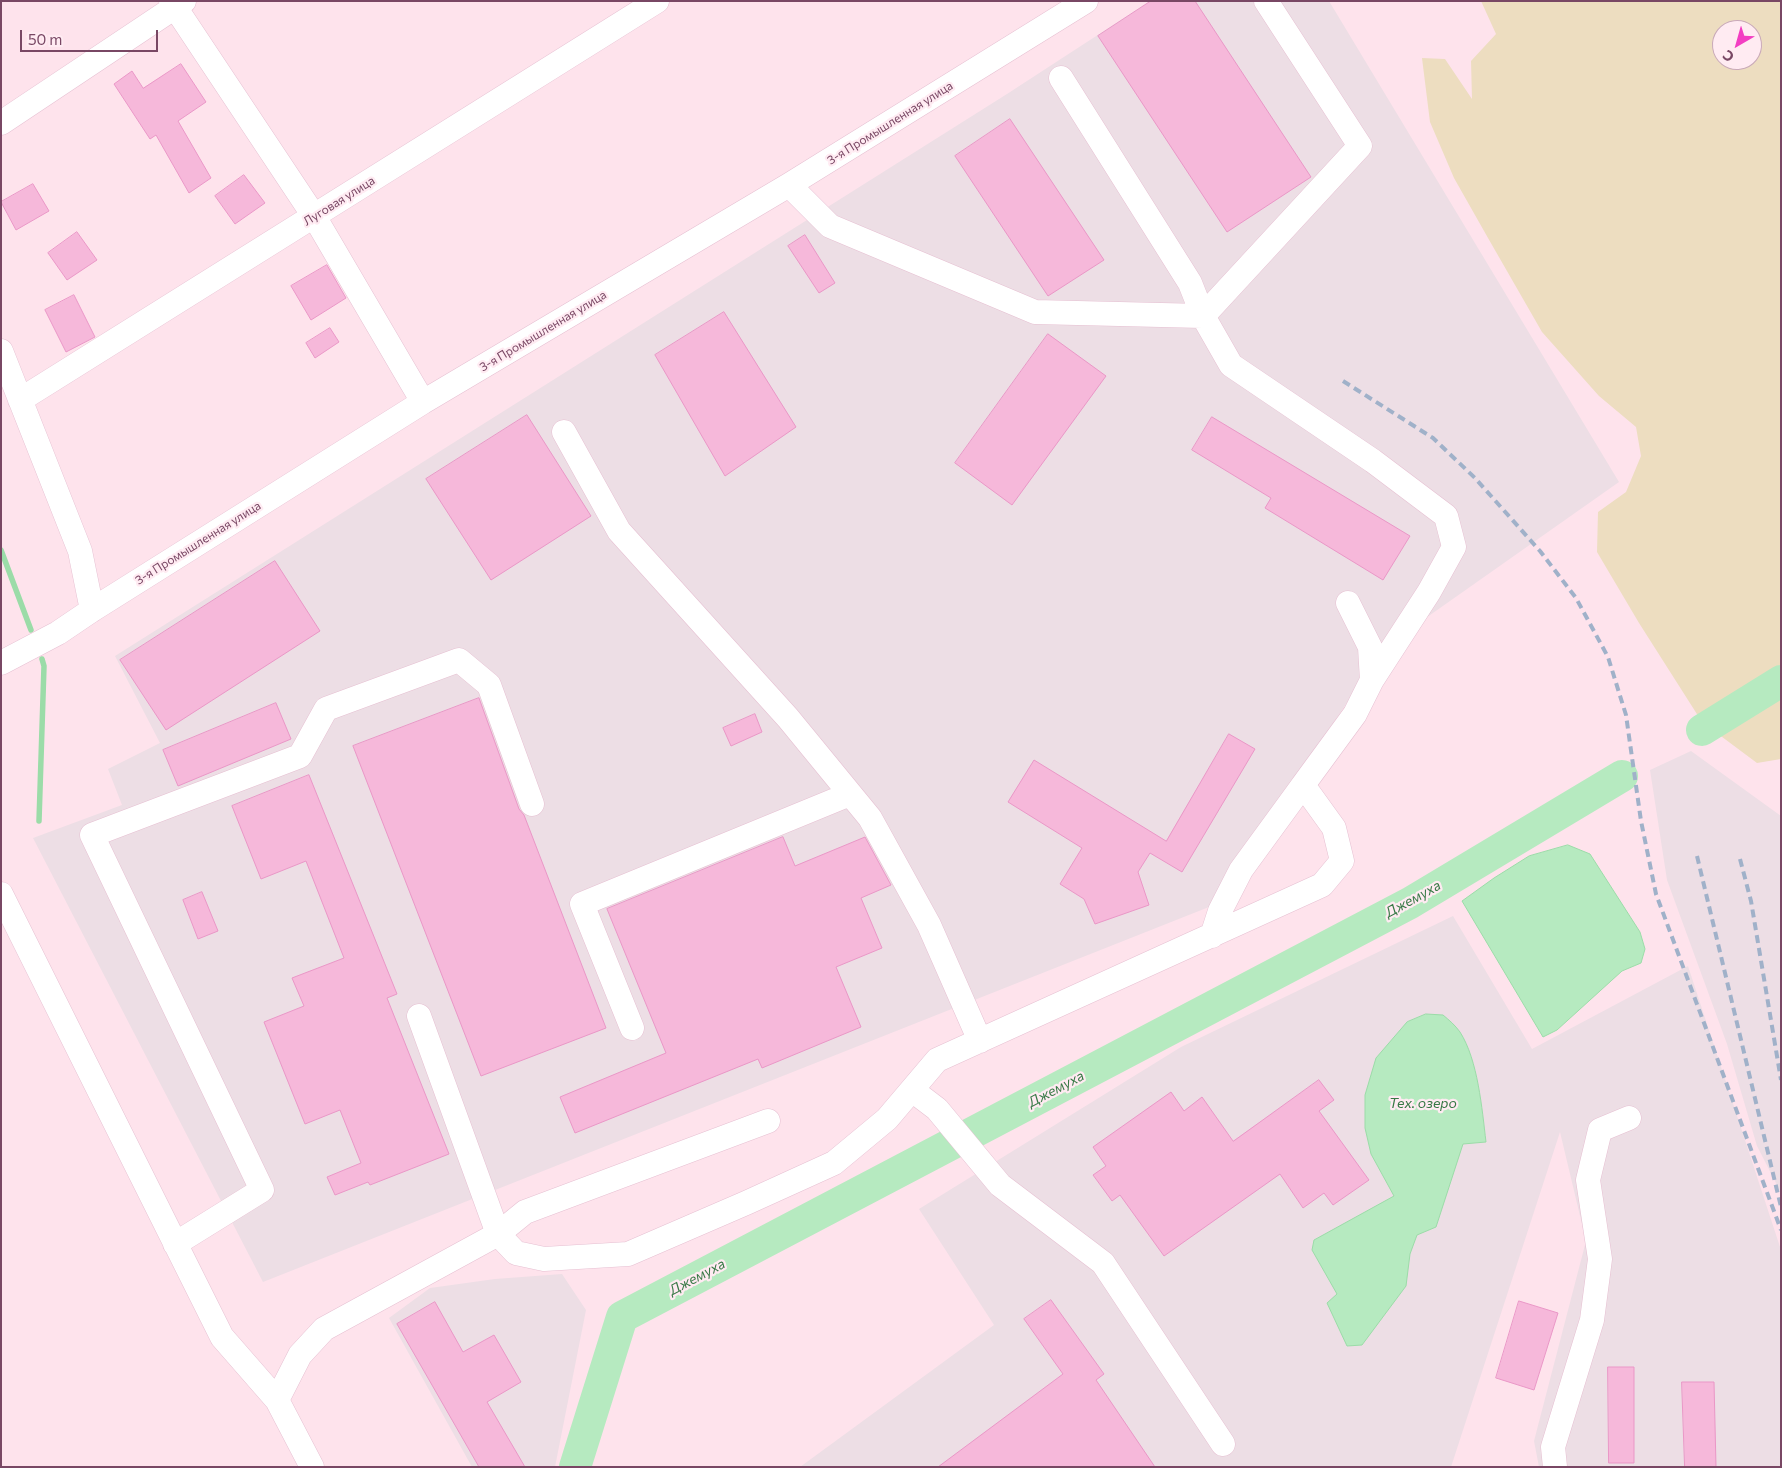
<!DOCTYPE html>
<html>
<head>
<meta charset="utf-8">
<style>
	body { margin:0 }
	#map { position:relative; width:1782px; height:1468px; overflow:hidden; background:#fee3ec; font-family:Commissioner,sans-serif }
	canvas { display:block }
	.frame { position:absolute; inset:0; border:2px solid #794764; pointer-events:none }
	.north { position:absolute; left:1712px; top:20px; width:50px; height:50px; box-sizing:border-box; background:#ffebf2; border:1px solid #c9a9b9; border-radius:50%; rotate:218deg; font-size:14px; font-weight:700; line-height:20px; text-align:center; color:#794764 }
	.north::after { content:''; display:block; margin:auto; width:18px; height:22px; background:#f33ec2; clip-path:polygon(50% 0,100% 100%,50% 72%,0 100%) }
	.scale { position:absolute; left:20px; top:30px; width:138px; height:22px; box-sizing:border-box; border:2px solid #794764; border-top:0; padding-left:6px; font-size:15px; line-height:18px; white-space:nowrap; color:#794764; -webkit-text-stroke:4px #ffebf2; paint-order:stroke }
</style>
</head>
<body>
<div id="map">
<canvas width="1782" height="1468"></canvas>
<div class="frame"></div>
<div class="north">С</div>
<div class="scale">50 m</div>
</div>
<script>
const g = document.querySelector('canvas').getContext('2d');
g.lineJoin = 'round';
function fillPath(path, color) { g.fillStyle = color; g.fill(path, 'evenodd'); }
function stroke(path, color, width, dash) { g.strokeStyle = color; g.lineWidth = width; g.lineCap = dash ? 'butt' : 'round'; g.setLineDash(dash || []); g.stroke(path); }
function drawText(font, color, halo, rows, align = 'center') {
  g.font = font + ' Commissioner,sans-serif'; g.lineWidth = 4.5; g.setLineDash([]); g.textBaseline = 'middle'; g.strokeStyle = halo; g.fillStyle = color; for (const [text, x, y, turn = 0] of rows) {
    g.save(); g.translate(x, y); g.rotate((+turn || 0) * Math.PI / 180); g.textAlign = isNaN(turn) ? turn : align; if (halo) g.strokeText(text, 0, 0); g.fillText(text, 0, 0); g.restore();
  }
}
fillPath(new Path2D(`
	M1150,1H1329L1619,482L1423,620L1365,676L1209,907L263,1282L33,838L122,805L108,769L160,743L115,656L1007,94Z
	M1691,751L1781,816V1193L1757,1146L1727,1044L1667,880L1650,770Z
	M1453,916L1532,1049L1688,966L1781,1250V1467H1539L1534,1441L1586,1241L1560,1132L1451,1467H800L994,1325L919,1209L1181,1047Z
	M562,1274L586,1310L555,1467H472L389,1318L430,1288L495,1279Z`), '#eddee5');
fillPath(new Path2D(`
	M1481,1H1781V759L1757,763L1702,722L1639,623L1597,552L1598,512L1626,492L1641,456L1636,427L1599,396L1542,332L1488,238L1454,178L1430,122L1422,58L1445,59L1472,99L1471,61L1496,34ZM1722,30H1752V60H1722Z`), '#edddc0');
const water = new Path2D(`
	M1568,845L1590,854L1640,932L1645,949L1641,963L1622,971L1557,1030L1543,1037L1462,901L1494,878L1529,856Z
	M1426,1014L1443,1015C1449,1020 1455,1025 1460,1032C1478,1060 1482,1109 1486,1142L1463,1144L1436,1227L1417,1235L1410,1254L1406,1286L1362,1345L1347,1346L1327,1303L1337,1294L1312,1250L1314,1240L1394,1196L1371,1154L1365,1128V1095L1376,1058L1407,1022Z`);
fillPath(water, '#b6eac0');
stroke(water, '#9bdca8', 1);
stroke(new Path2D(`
	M1,550L31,630
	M39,821L44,666L42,659`), '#9bdca8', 5.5);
stroke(new Path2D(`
	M1702,730L1781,681
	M575,1467L622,1317L1410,903L1622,776`), '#b6eac0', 32);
const building = new Path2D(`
	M1151,1H1195L1311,177L1227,232L1098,36Z
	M181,64L206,102L178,121L211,178L189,193L156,135L150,139L114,84L132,71L143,88Z
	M1010,119L1104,260L1048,296L955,156Z
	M244,175L265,203L235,224L215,196Z
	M33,184L49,211L16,230L1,202Z
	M77,232L97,260L67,280L48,253Z
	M805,235L835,283L819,293L788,246Z
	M327,265L346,298L311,320L291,286Z
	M74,295L95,337L66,352L45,310Z
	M724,312L796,427L725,476L655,355Z
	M330,328L339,342L315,358L306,343Z
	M1048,334L1106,376L1012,505L955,463Z
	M527,415L591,516L491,580L426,479Z
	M1212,417L1410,536L1383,580L1265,508L1271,498L1192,450Z
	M275,561L320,631L166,730L120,660Z
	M479,698L519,809L524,815L606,1028L481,1076L353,746Z
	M276,703L291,739L178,786L163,750Z
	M755,714L762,732L731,746L723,728Z
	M1229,734L1255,749L1182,872L1150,853L1138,872L1149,905L1095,924L1084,899L1060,884L1082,848L1008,802L1034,760L1166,841Z
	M309,775L397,994L387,998L449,1154L370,1185L368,1182L335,1195L327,1177L361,1163L340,1110L305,1124L264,1022L304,1006L292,978L344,958L306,861L261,879L232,806Z
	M783,837L795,866L865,837L891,885L861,898L882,948L836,967L861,1027L762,1068L758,1059L575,1133L560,1097L666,1053L607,909Z
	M202,892L218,931L198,939L183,900Z
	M1319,1080L1334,1100L1319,1111L1369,1180L1333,1205L1324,1193L1303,1208L1280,1174L1164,1256L1120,1195L1112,1201L1093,1175L1106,1166L1093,1147L1171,1092L1184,1111L1202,1097L1233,1141Z
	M1051,1300L1104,1374L1096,1380L1155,1467H938L1063,1374L1024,1319Z
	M1519,1301L1558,1313L1534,1390L1496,1378Z
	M435,1302L463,1352L494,1335L521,1382L487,1402L525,1467H479L397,1324Z
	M1608,1367H1634V1463H1609Z
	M1682,1382H1714L1716,1467H1685Z`);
fillPath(building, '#f6b8da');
stroke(building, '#ea97c7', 1);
const minor = new Path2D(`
	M171,1L314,216L423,402
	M1061,78L1190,283L1203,316L1231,365L1373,461L1446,516L1454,547L1429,592L1372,680
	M1,123L184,1
	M789,185L830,226L1035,312L1203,316L1360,146L1266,1
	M1,351L80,551L92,610
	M20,400L657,1
	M564,432L619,531L788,718L870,818L929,925L980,1041
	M1,663L58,633L92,610L423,402L789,185L1086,1
	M1,894L222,1337L277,1400L312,1467
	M1212,936L1220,911L1241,870L1303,785
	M419,1016L498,1234L525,1212L768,1121
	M632,1028L582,904L850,794
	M912,1090L937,1109L1000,1185L1103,1263L1223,1444
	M175,1244L262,1190L92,835L300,756L326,709L459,660L489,685L532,804
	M277,1400L300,1355L324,1329L498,1234L516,1253L544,1259L628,1254L746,1203L834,1163L887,1119L937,1060L1322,885L1342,861L1334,828L1303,785L1355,714L1372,680L1370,647L1348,603
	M1555,1467L1553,1447L1592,1320L1600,1259L1588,1180L1600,1130L1629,1118`);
stroke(minor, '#e6c0d2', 25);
stroke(minor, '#fff', 24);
stroke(new Path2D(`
	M1343,381L1433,438L1475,478L1540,551L1576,598L1608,657L1626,715L1641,821L1656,894L1781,1230
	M1697,856L1781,1207
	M1740,859L1751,901L1781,1080`), '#a0b1c9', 4, [8, 5]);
drawText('12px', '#794764', '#ffebf2', [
	["3-я Промышленная улица",890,123,-32],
	["Луговая улица",339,201,-32],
	["3-я Промышленная улица",543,331,-31],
	["3-я Промышленная улица",198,543,-32]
]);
drawText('italic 14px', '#367844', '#ffebf2', [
	["Джемуха",1413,899,-29],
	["Джемуха",1056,1089,-28],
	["Тех. озеро",1423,1103],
	["Джемуха",697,1277,-28]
]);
</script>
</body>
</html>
